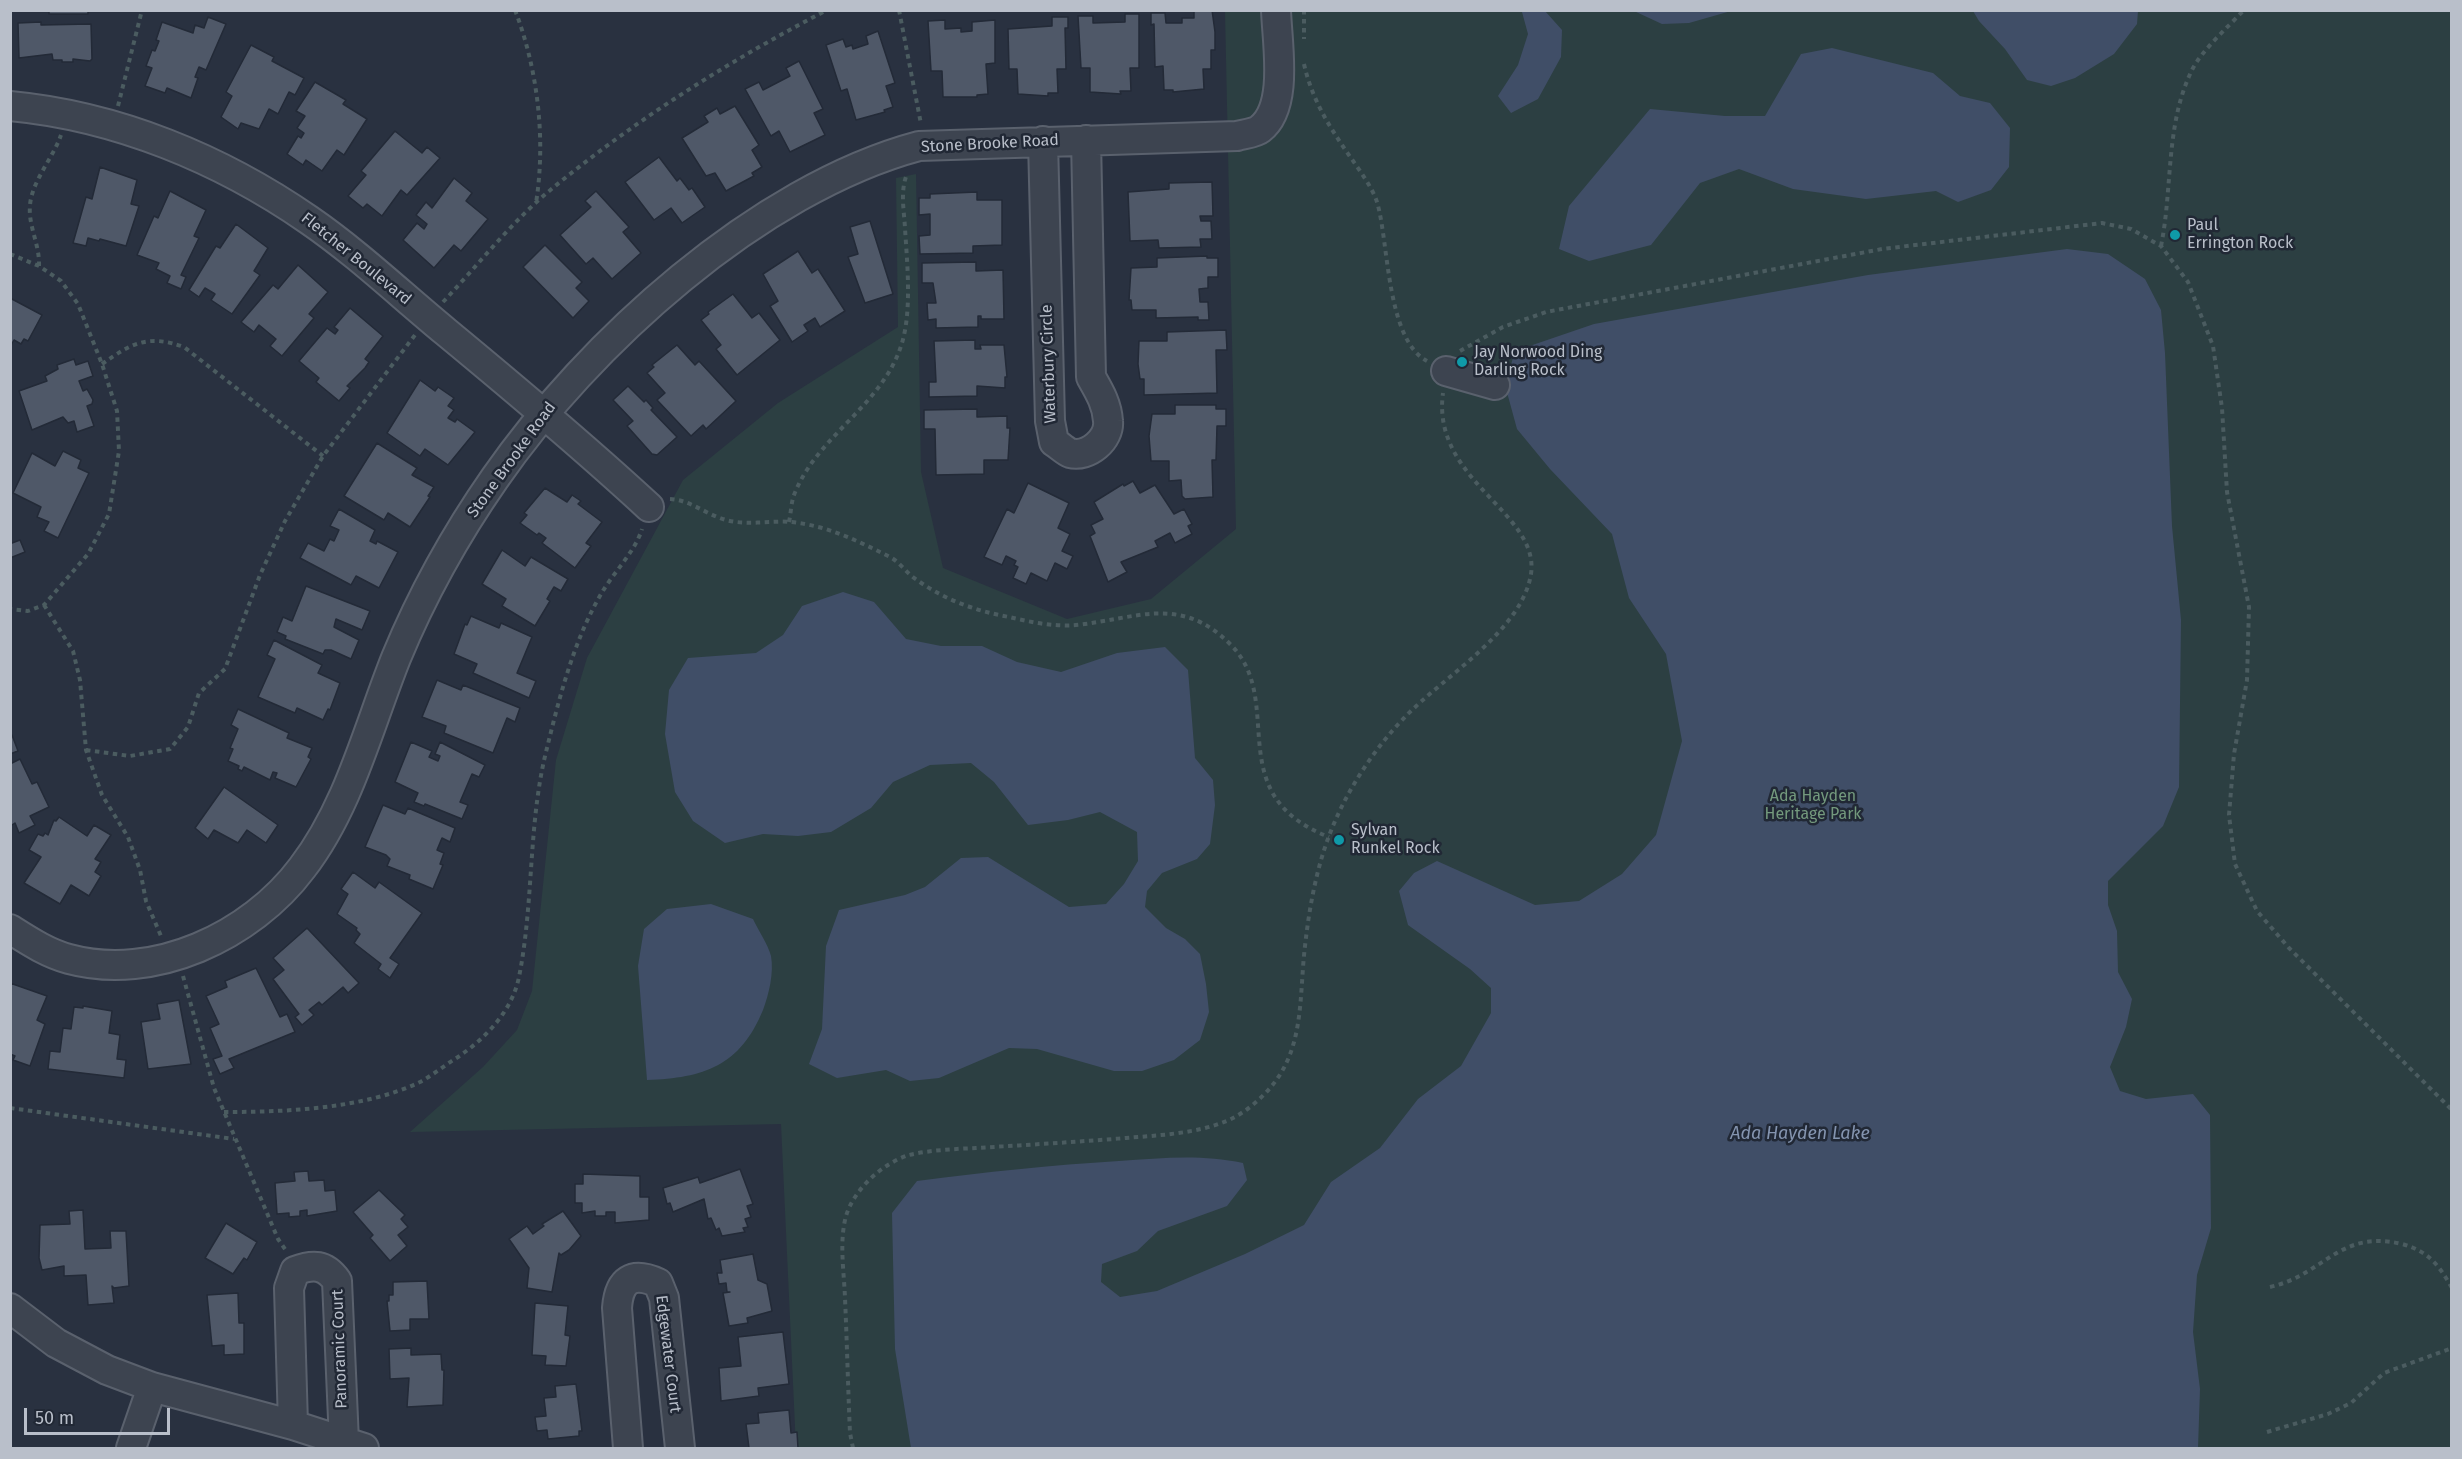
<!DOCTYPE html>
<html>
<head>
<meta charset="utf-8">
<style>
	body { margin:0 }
	#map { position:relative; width:2462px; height:1459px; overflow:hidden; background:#293140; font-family:"Fira Sans",sans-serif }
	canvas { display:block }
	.frame { position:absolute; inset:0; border:12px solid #b9bfca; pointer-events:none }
	.scale { position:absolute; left:24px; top:1408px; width:146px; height:27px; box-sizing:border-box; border:3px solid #b9bfca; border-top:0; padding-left:8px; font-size:18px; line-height:21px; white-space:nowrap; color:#b9bfca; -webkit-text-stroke:4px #212835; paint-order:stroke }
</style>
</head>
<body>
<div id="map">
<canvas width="2462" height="1459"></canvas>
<div class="frame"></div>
<div class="scale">50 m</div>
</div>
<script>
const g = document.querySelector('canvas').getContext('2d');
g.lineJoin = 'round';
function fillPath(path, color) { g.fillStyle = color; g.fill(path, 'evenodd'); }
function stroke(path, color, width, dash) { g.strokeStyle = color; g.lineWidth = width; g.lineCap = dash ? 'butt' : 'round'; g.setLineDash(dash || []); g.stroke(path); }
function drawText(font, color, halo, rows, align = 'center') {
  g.font = font + ' "Fira Sans",sans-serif'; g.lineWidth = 5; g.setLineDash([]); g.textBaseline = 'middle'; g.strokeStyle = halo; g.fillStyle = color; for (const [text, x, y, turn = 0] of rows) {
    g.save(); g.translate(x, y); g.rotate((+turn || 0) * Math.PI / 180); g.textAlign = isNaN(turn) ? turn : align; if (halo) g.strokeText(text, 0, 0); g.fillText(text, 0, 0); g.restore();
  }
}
fillPath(new Path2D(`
	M1225,11H2451V1448H796L781,1124L410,1132L483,1067L517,1030L532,991L556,760L587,658L683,480L778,403L898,327L896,178L916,174L921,472L943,568L1067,619L1151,599L1236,529Z`), '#2c3f42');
fillPath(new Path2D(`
	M1523,11H1545L1562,30L1561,57L1538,99L1511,113L1498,96L1518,65L1528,34L1522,12Z
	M1634,11H1731L1689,23L1662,24Z
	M1973,11H2138L2137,24L2114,54L2075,78L2051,86L2027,80L2005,49L1979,21Z
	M1832,48L1933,73L1960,96L1990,103L2010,128L2009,167L1991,190L1958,202L1936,191L1866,199L1793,189L1739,169L1700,183L1651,245L1589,261L1559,249L1569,206L1650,109L1725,116H1765L1801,54Z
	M2067,249L2108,254L2145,279L2161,310L2165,353L2172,526L2181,620L2179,787L2163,826L2108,881V905L2117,931L2118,972L2132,999L2126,1027L2110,1067L2120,1091L2146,1099L2193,1094L2210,1115L2211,1228L2197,1275L2193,1332L2200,1389L2198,1448H911L895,1349L892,1213L917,1181C985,1172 1052,1165 1119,1161C1162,1158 1201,1154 1243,1163L1247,1180L1227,1206L1158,1231L1137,1251L1102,1264L1101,1282L1120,1297L1157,1291L1245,1254L1304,1225L1331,1182L1380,1148L1418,1099L1461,1066L1491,1013V988L1470,969L1408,925L1399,891L1414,873L1437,861L1535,905L1579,901L1622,874L1656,835L1682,741L1666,654L1629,598L1612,534L1550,469L1517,429L1505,385L1515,351L1594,324L1868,275Z
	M843,592L874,602L906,639L941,646H982L1017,662L1061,672L1117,653L1165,647L1188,670L1195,758L1213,780L1215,805L1210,844L1197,859L1162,873L1147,891L1145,907L1166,928L1185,939L1200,954L1206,984L1209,1012L1200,1040L1174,1060L1142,1071H1114L1037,1049L1009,1048L939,1078L910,1081L886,1070L837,1078L809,1064L822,1029L826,946L839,910L905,895L925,887L961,858L988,857L1069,907L1106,904L1124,884L1138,861L1137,832L1100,812L1068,820L1028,825L994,782L971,763L930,765L893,782L871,808L831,832L798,836L763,834L725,843L693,821L675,792L665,734L669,690L688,658L756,653L783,635L802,606Z
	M711,904L753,919C758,930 768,944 771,956C774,973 769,994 763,1010C740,1066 704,1078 647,1080L638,966L644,929L667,909Z`), '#404e67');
const building = new Path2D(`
	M49,10H88V14H49Z
	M1194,10H1212L1215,32V50H1211V69H1203L1204,89L1173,92V90H1164L1163,66L1155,67L1154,24L1151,25V13H1165L1166,23H1182V18H1194Z
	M1125,14H1139V68H1130L1131,91H1120L1121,94L1090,92V68H1081L1078,16H1093V23L1125,22Z
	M208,17L226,24L206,70L199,67L195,77L198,78L191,98L167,88L165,93L145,86L152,68L146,66L152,50L155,51L159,41L156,40L162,22L193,33L195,25L204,28Z
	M1052,17H1068V28H1065L1066,69H1057L1058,93H1048V96L1018,94L1017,69H1009L1008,29L1052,26Z
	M945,20V29L961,28V32L972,31V22L995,20V63L986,64L988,94L977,95V97H943L942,71H931L928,21Z
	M41,22V25L91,24L92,59L90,61L73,59V62H62V60H53L52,54L19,58L18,23Z
	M878,31L895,83L886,86L893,107L884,110L885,112L856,120L847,89L841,91L826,45L843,39L846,47L852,45L853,49L868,44L866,36Z
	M251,45L274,57L272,61L304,78L295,95L289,92L278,114L269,109L259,129L241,123L238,129L221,117L232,96L226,92Z
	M799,61L823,109L814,113L825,135L790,152L779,131L771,136L745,89L759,82L763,90L790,76L786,68Z
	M315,82L346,100L343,104L367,119L344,155L337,150L322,171L306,160L303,165L287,154L298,136L301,138L304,133L297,128L305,116L296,111Z
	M735,106L759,145L752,150L762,167L752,173L754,176L726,191L715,173L706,176L682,138L708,122L704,116L717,108L720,114Z
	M395,131L422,153L427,147L440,158L407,195L401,190L382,216L367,204L363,208L348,196L366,175L361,171Z
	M659,157L677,181L680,178L689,190L692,188L705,207L682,223L671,208L654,220L625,182Z
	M100,167L137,180L131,204L139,206L126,246L100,239L99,241L88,238L86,246L73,243L86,197L92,199Z
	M454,178L472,193L466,201L488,219L461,251L454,245L434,268L403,240L417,223L424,229L427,224L416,215L426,202L432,208Z
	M1212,182L1213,216H1200L1201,221H1211L1212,239H1200L1201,247L1159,248L1158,240L1130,241L1128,192L1169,189V183Z
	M170,191L206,210L194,236L199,238L181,275L186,277L181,289L167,283L170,276L156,269L159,263L137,255L154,216L158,218Z
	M596,191L629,227L623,232L641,253L612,279L593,258L586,264L560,235L591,207L585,201Z
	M977,192V200H1002V245L973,246V253L920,254L919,236L930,235V214L919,215V198H930V194Z
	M870,221L893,294L865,303L848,257L858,254L850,227Z
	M236,224L268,248L254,271L260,275L232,314L211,300L215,294L205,288L199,297L189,290L216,246L220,248Z
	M545,245L582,282L576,288L589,301L573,318L523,267Z
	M798,251L812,273L818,269L845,311L820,327L815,318L804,325L808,331L792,342L770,306L778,301L763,274Z
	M1207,256V258H1218V277H1208V288L1199,289L1200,302H1208L1209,320H1198V317L1156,318V310H1132L1131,300H1129L1131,268L1157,267V258Z
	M976,262V271L1003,270L1004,319H981V316H978V327L936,328V319L928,320L927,303H936L933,283H922V263Z
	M298,265L328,292L309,314L314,318L282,356L270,346L276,339L259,325L254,332L241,322L273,285L278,289Z
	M733,294L752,318L759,313L780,340L737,375L716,349L721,345L701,320L709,314L708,312Z
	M10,298L42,315L28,341L24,339L21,344L14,340L10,347Z
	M350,308L383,336L365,359L369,362L365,368L347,386L350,388L339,401L316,382L319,378L299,361L327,328L335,334L338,330L334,327Z
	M1226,330L1227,350H1216L1217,393L1144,395V379H1140L1138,364L1139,341H1167V332Z
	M975,340V349H981L980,345H1004L1007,377H1005V388L977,386V396L929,397V382H936L934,341Z
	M677,345L695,365L699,361L736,401L706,429L703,425L691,436L657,400L665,393L647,373L654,367L652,365Z
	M74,359L76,365L88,361L93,376L79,381L83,391L87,389L93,400L92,404L87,406L94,426L77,432L74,421L68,423L63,417L32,430L19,391L47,381L45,376L58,369L57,365Z
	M420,380L435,391L438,387L454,398L448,406L454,410L448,418L455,422L457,419L475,432L448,465L425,449L420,456L387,433Z
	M628,386L644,402L646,400L653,408L651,410L677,437L657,455L652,454L627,426L633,421L613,400Z
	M1175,405H1216V409H1226V426H1217L1216,460H1212L1213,497L1185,499L1182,496L1181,480L1169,481V461H1151L1149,436L1152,414H1175Z
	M977,409V417L1007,416V428H1010L1008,460H984V474L936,475L935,429H924V410Z
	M377,443L417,468L412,475L434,487L428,496L430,497L410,527L388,513L384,520L344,496Z
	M63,451L81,460L78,468L89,473L58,538L44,531L49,522L37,517L41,507L13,493L32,453L55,466Z
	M1133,481L1140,493L1155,485L1174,514L1184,509L1192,524L1188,526L1192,534L1175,543L1170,533L1155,541L1158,547L1121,562L1127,572L1108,582L1090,536L1095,533L1091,525L1103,519L1094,502L1123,484L1124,486Z
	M1028,483L1069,503L1058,528L1070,534L1062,551L1073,556L1067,569L1055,563L1047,581L1031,573L1026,584L1013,578L1018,567L1014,565L1016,561L1006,556L1002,565L984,557L1007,509L1014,513Z
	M545,488L567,502L572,495L581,501L578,504L602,522L586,543L591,546L575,568L542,543L546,538L539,533L537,535L520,523L527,515L524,513Z
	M339,509L375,530L370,541L376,544L377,541L398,552L379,588L356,576L351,585L300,558L308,543L324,551L330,539L334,541L339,530L330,526Z
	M10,539L12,543L20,540L25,552L10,558Z
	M502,550L525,566L531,557L568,579L561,591L554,587L547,599L550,601L535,626L502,606L506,599L482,584Z
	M306,586L370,611L362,630L336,619L334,627L359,640L351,659L331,650H325L323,654L285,639L286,636L277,632L283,617L292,621Z
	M471,616L499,628L501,623L532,637L517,673L536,681L529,698L473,673L477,664L454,654L465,624L467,625Z
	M274,640L322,665L318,673L340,683L330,710L328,709L323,720L297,708L295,713L258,697L275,659L267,655Z
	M437,680L461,690L463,685L520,708L515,722L507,718L493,753L444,733L446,726L422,717Z
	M238,709L289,733L287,738L312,748L308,757L311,759L296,787L275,778L277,773L273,772L270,780L244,767L242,771L238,769L239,766L228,761L233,749L230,748L238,729L231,725Z
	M12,735L18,751L10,754V736Z
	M411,742L432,751L429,757L438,761L440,756L435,754L440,742L485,765L479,777L472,774L460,802L468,805L462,819L425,804L424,806L414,802L418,793L395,782Z
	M20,759L32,784L37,782L49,807L30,816L35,825L19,833L15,823L12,825L10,822V764Z
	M224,787L278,825L266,843L247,830L238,843L214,830L208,839L195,828Z
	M383,805L405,814L408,808L455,828L450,842L442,838L437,850L444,853L440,864L443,865L433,889L409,879L410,875L387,866L390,859L386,855L365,847Z
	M59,817L87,836L94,825L111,835L95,859L101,862L95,872L101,876L89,896L71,885L60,904L24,883L41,857L29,850L38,834L43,836L45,833L48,835L54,820L56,821Z
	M353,872L375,888L379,882L422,913L390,958L399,964L390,978L378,969L381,964L354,943L360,934L356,930L357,928L337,914L348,894L341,889Z
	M307,928L359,983L348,993L343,987L322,1005L319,1002L309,1010L314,1015L302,1025L295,1017L299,1014L273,979L284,970L273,958Z
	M256,968L280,1017L287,1014L295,1032L229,1059L234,1068L220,1074L213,1059L222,1056L210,1028L219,1024L206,996L227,987L225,981Z
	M10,983L47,996L37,1020L45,1024L30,1066L13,1060L15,1056L10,1054Z
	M179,1000L191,1064L148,1069L141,1022L160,1019L157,1004Z
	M83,1006L112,1011L109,1033L120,1035L117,1059L126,1060L124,1078L48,1069L50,1051L60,1052L63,1028L71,1029L74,1007L83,1008Z
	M740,1169L753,1204L747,1206L751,1217L745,1219L748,1227L743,1228L745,1232L722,1236L719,1228L716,1230L711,1218L708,1219L704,1199L673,1212L670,1203L667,1204L663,1188L698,1177L700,1183Z
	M308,1171L309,1181L324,1180L325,1191L335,1190L337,1211L307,1216V1210L300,1211V1216L289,1217V1213L277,1214L275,1183L295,1181L294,1172Z
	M583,1174L640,1176V1197H649V1220L615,1223V1212H606V1216H595V1211L582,1213V1203H575V1184H583Z
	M379,1190L405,1215L401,1219L408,1227L398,1235L407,1246L390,1261L370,1238L373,1235L353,1212Z
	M83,1210L85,1249L111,1248L110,1231H126L129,1286L114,1288L112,1286L114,1303L88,1305L86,1275L64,1276V1266L42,1270L39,1258L40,1225L70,1224L69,1211Z
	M563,1211L581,1236L569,1250L561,1255L559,1253L552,1292L527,1288L529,1268L509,1239L527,1226L533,1234L544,1226L542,1224Z
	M226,1223L257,1242L247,1260L244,1258L233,1274L205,1258Z
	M753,1254L758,1280L767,1284L772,1311L747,1318L748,1323L729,1326L723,1293L730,1292H727L726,1283L719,1284L717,1273H722L720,1260Z
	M427,1281L429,1319H410V1330L390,1331L387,1301H389V1295H393V1282Z
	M238,1293L239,1323H244V1354L224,1355V1345L212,1346L207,1295Z
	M535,1303L568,1306L565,1335L570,1336L566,1366L545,1365L546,1356L532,1355Z
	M783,1332L789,1384L758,1388L759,1396L721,1401L719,1368L741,1366L738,1337Z
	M411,1348V1355L441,1354L442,1370H444L443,1405L407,1407L409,1378L390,1379L389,1349Z
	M576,1384L582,1431H579V1436L548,1439L547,1430L537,1431L535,1417L546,1416L544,1398L556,1397L555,1386Z
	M789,1410L791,1433L797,1432L798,1448H749L746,1424L759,1423L758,1413Z`);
fillPath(building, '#4f5868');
stroke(building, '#232a37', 1.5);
const minor = new Path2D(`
	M10,106C117,116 221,159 309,220C357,253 401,295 446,332C515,389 583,446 649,507
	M1043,141L1050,421L1054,442C1059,445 1065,451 1070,453C1088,458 1110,439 1108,421C1107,404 1099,391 1091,377L1086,140
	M1446,371L1495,385
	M10,929C29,941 47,953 69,959C154,982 251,936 302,868C349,807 368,728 396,658C422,595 456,534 495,478C588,344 758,189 919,146L1237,136C1244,134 1255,133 1260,129C1289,107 1277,43 1276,10
	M10,1308L56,1343L107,1370L152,1387L293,1425L364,1448
	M293,1425L289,1288L295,1271C313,1264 325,1264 337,1281L344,1442
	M131,1448L152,1387
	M628,1448L617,1308C619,1280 632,1271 658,1283L664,1298L680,1448`);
stroke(minor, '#5a616d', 32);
stroke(new Path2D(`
	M515,10C538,70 546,140 536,203
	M899,10L921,124
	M1304,10V39
	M1304,64C1312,100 1330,128 1351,158C1360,171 1372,187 1377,202C1389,242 1386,339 1427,361
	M118,106L142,10
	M2161,246C2173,187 2165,125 2192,70C2202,50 2228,27 2244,10
	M10,254L39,266L61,281L78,304L102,364L117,411L119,451L109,514L88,554L44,605L28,611L10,609
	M39,266C40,245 28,226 30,205C32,181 53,158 61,135
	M443,302C479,264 513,220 554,187C638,118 731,60 827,10
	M1460,351L1503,327L1546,312L1882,249L2102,223L2131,229L2161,246L2188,282L2213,346L2222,408L2227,492L2249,607L2247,680L2234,754L2229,815L2235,864L2257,911L2289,948L2452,1110
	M102,364C132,343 148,334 184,347L323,456
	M670,499C689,500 703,512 720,518C743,527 769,520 792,522C828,526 858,541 890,557C900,562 907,574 917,580C945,600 976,611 1009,617C1030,622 1054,627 1076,625C1136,619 1180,594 1230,644C1288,701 1218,794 1329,837
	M789,522C791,513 791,503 794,495C817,435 883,406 902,343C912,310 907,262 905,228C904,210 900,191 907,174
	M44,605L73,651L80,680L86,750L102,795L128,837L140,870L146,901L161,936
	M86,750L130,756L170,749L188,727L199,693L225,669L260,575L285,521L323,456L415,335
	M183,976L214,1088L278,1239L287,1252
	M10,1108L234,1139
	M224,1112C285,1112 364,1109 420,1082C433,1075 445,1065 458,1057C486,1038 512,1011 519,977C534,902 528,825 546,752C559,699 573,642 601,594C613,573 635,552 642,529
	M2270,1287C2324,1275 2339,1229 2402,1244C2428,1251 2439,1265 2452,1288
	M2267,1432L2328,1414L2351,1403L2384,1373L2452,1348
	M853,1448L850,1433C848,1388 847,1343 845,1298C844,1271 839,1242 846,1216C854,1189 883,1163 909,1155C930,1150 955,1149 976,1148C1026,1145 1076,1142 1126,1138C1160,1135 1196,1134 1229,1120C1244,1113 1259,1101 1270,1088C1305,1048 1299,996 1305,946C1309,910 1316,870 1329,836C1345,793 1373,750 1405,717C1443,677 1522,631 1531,574C1540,512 1431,481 1443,393`), '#4b5c60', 4, [4.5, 4.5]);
stroke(minor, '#3d4450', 28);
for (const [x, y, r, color] of [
	[2175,235,6,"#0f9aa8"],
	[1462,362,6,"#0f9aa8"],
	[1339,840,6,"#0f9aa8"]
]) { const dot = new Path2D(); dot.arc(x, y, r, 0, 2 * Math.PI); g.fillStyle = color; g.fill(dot); stroke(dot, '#212835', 2); }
drawText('16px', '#b9bfca', '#212835', [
	["Stone Brooke Road",990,144,-3],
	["Fletcher Boulevard",356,259,39],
	["Waterbury Circle",1049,364,-92],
	["Stone Brooke Road",512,460,-54],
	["Panoramic Court",340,1349,-92],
	["Edgewater Court",668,1354,83]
]);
drawText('16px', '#b9bfca', '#212835', [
	["Paul",2187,226],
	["Errington Rock",2187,244],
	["Jay Norwood Ding",1474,353],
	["Darling Rock",1474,371],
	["Sylvan",1351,831],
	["Runkel Rock",1351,849]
], 'left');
drawText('16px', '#73997d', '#212835', [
	["Ada Hayden",1813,797],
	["Heritage Park",1813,815]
]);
drawText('italic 18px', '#8494af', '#212835', [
	["Ada Hayden Lake",1800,1134]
]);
</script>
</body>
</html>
